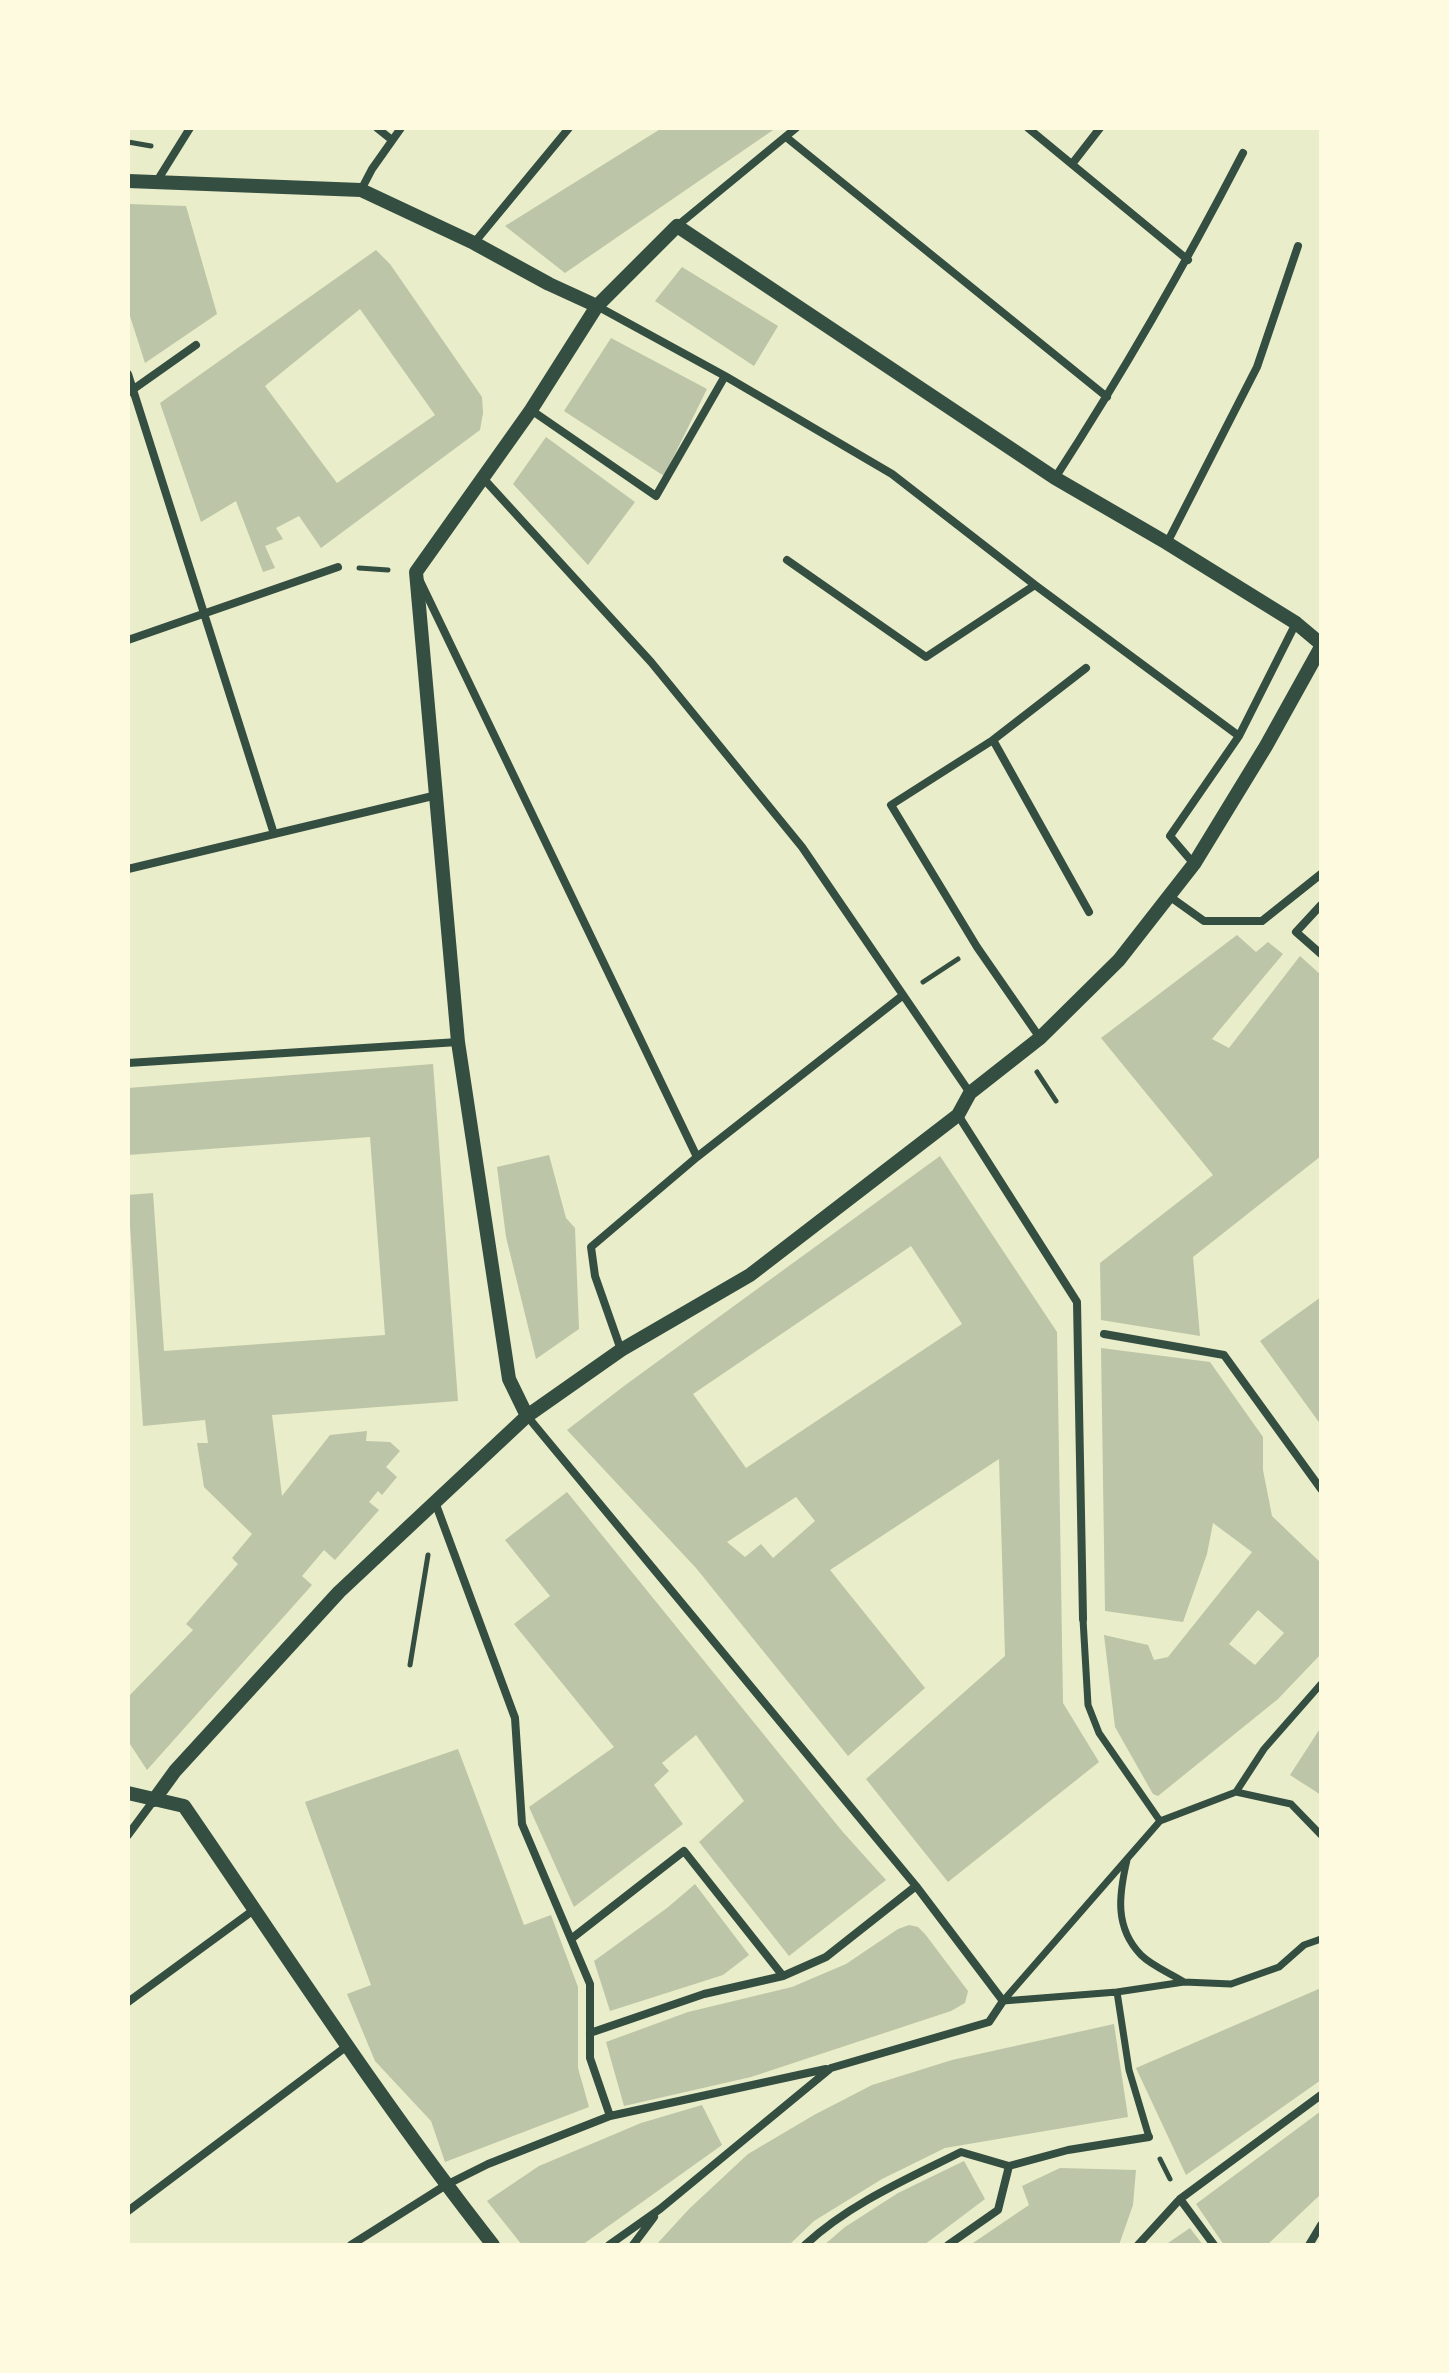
<!DOCTYPE html>
<html>
<head>
<meta charset="utf-8">
<style>
	body { margin:0 }
	#map { position:relative; width:1449px; height:2373px; overflow:hidden; background:#e9edc9; font-family:"PT Sans",sans-serif }
	canvas { display:block }
	.frame { position:absolute; inset:0; border:130px solid #fefae0; pointer-events:none }
</style>
</head>
<body>
<div id="map">
<canvas width="1449" height="2373"></canvas>
<div class="frame"></div>
</div>
<script>
const g = document.querySelector('canvas').getContext('2d');
g.lineJoin = 'round';
function fillPath(path, color) { g.fillStyle = color; g.fill(path, 'evenodd'); }
function stroke(path, color, width, dash) { g.strokeStyle = color; g.lineWidth = width; g.lineCap = dash ? 'butt' : 'round'; g.setLineDash(dash || []); g.stroke(path); }
fillPath(new Path2D(`
	M662,128H776L565,273L505,226Z
	M128,204L186,206L217,314L145,363L128,310Z
	M376,250L390,264L482,397L483,413L480,430L321,548L299,516L276,528L283,539L265,546L275,568L263,572L236,501L201,522L160,403ZM360,309L435,415L337,483L265,386Z
	M682,267L778,326L754,366L655,301Z
	M611,338L707,389L664,476L564,411Z
	M546,437L635,502L588,565L513,484Z
	M1237,935L1256,952L1268,942L1283,954L1212,1039L1229,1048L1300,956L1321,975V1156L1193,1257L1200,1336L1101,1320L1100,1263L1213,1175L1101,1038Z
	M433,1064L458,1401L272,1415L282,1496L330,1435L367,1431L366,1441L390,1442L400,1451L386,1467L397,1477L382,1495L378,1491L369,1502L379,1510L335,1560L324,1550L302,1576L312,1585L147,1770L128,1741V1697L193,1630L186,1624L238,1564L232,1558L252,1534L204,1487L197,1443H208L205,1420L143,1426L128,1195L153,1193L164,1351L385,1335L370,1137L128,1155V1088Z
	M549,1155L566,1218L575,1228L579,1329L536,1359L506,1237L497,1167Z
	M940,1156L1057,1332L1063,1703L1099,1762L948,1882L866,1779L1005,1656L999,1459L830,1570L925,1688L848,1756L696,1568L567,1430L624,1386ZM911,1246L962,1324L746,1468L693,1394ZM796,1497L815,1521L773,1558L761,1544L745,1557L727,1542Z
	M1321,1297V1425L1260,1341Z
	M1101,1348L1210,1362L1263,1437V1470L1272,1516L1321,1563V1654L1278,1699L1158,1796L1153,1794L1115,1727L1104,1635L1148,1645L1154,1660L1168,1657L1252,1552L1213,1523L1207,1554L1183,1622L1105,1611ZM1258,1610L1284,1633L1255,1665L1229,1644Z
	M567,1492L842,1831L886,1880L789,1956L699,1842L744,1801L696,1735L662,1763L669,1771L654,1785L683,1824L574,1907L529,1807L614,1747L514,1624L550,1596L505,1540Z
	M1321,1727V1795L1290,1775Z
	M458,1749L524,1925L551,1915L578,1987V2068L589,2107L445,2162L431,2121L375,2061L347,1994L371,1985L305,1802Z
	M695,1884L749,1955L723,1975L610,2011L594,1961L667,1908Z
	M909,1925L918,1927L925,1934L968,1991L965,2003L951,2011L751,2077L624,2106L606,2042L688,2012L792,1987L846,1964L898,1929Z
	M1321,1988V2080L1186,2175L1136,2068Z
	M1114,2024L1128,2117L945,2148L882,2179L814,2221L789,2245H656L689,2209L748,2154L814,2115L872,2085L952,2060Z
	M702,2105L722,2145L582,2245H522L487,2201L539,2166L641,2123Z
	M1321,2111V2194L1267,2245H1224L1196,2204Z
	M964,2161L985,2199L924,2245H824L845,2227L898,2193Z
	M1060,2168L1136,2170L1133,2205L1119,2245H970L1029,2205L1022,2186Z
	M1190,2228L1203,2245H1165Z`), '#bcc5a7');
stroke(new Path2D(`
	M128,142L151,146
	M359,568L388,570
	M923,982L958,959
	M1037,1072L1056,1101
	M410,1665L428,1555
	M1160,2159L1170,2179`), '#344e41', 5);
stroke(new Path2D(`
	M1083,1619L1088,1705L1099,1733L1160,1821
	M1236,1792L1264,1749L1321,1684
	M1127,1860C1119,1894 1114,1927 1141,1955C1152,1966 1170,1973 1184,1982
	M1117,1992L1129,2070L1149,2137
	M1003,2001L1160,1821L1236,1792L1291,1804L1321,1835
	M1003,2001L1117,1992L1184,1982L1231,1984L1279,1967L1304,1945L1321,1939`), '#344e41', 7);
stroke(new Path2D(`
	M377,128L392,140
	M1028,128L1188,260
	M786,137L1107,397
	M1072,164L1100,128
	M157,181L190,128
	M361,190L372,169L401,128
	M677,226L796,128
	M474,243L569,128
	M597,306L725,376L892,474L1035,585L1239,736
	M128,374L274,834
	M128,393L196,345
	M531,410L656,496L725,376
	M482,477L651,662L802,847L970,1093
	M1055,478C1123,373 1185,265 1243,153
	M1167,543L1257,367L1298,246
	M787,560L926,657L1035,585
	M420,581L697,1157
	M128,640L338,567
	M993,740L1089,912
	M1194,864L1170,836L1239,736L1296,623
	M128,869L437,795
	M1169,896L1204,921H1262L1321,874
	M1321,905L1296,932L1321,954
	M1040,1038L977,947L891,805L993,740L1086,668
	M128,1063L458,1042
	M958,1115L1077,1302L1083,1619
	M1104,1334L1224,1355L1321,1489
	M621,1350L595,1276L591,1247L697,1157L902,996
	M527,1416L916,1886L1003,2001L989,2022L831,2068L660,2209L609,2245
	M435,1502L515,1718L522,1824L590,1984V2058L610,2116
	M128,1835L154,1800
	M571,1939L684,1851L783,1976
	M128,2002L255,1909
	M590,2033L704,1994L783,1976L826,1957L916,1886
	M1180,2199L1214,2245
	M128,2211L347,2046
	M351,2245L446,2185L488,2164L610,2116L826,2069
	M633,2245L654,2217
	M805,2245C849,2204 907,2179 961,2152L1009,2166
	M948,2245L998,2210L1009,2166L1068,2150L1149,2137
	M1138,2245L1180,2199L1321,2095
	M1309,2245L1321,2225`), '#344e41', 8);
stroke(new Path2D(`
	M128,181L361,190L474,243L549,284L597,306
	M527,1416L509,1379L458,1042L416,572L531,410L597,306L677,226L1055,478L1167,543L1296,623L1321,644
	M128,1793L184,1806C285,1953 382,2104 493,2245
	M154,1800L175,1771L339,1592L527,1416L621,1350L750,1275L958,1115L970,1093L1040,1038L1119,960L1194,864L1266,746L1321,647`), '#344e41', 14);
</script>
</body>
</html>
